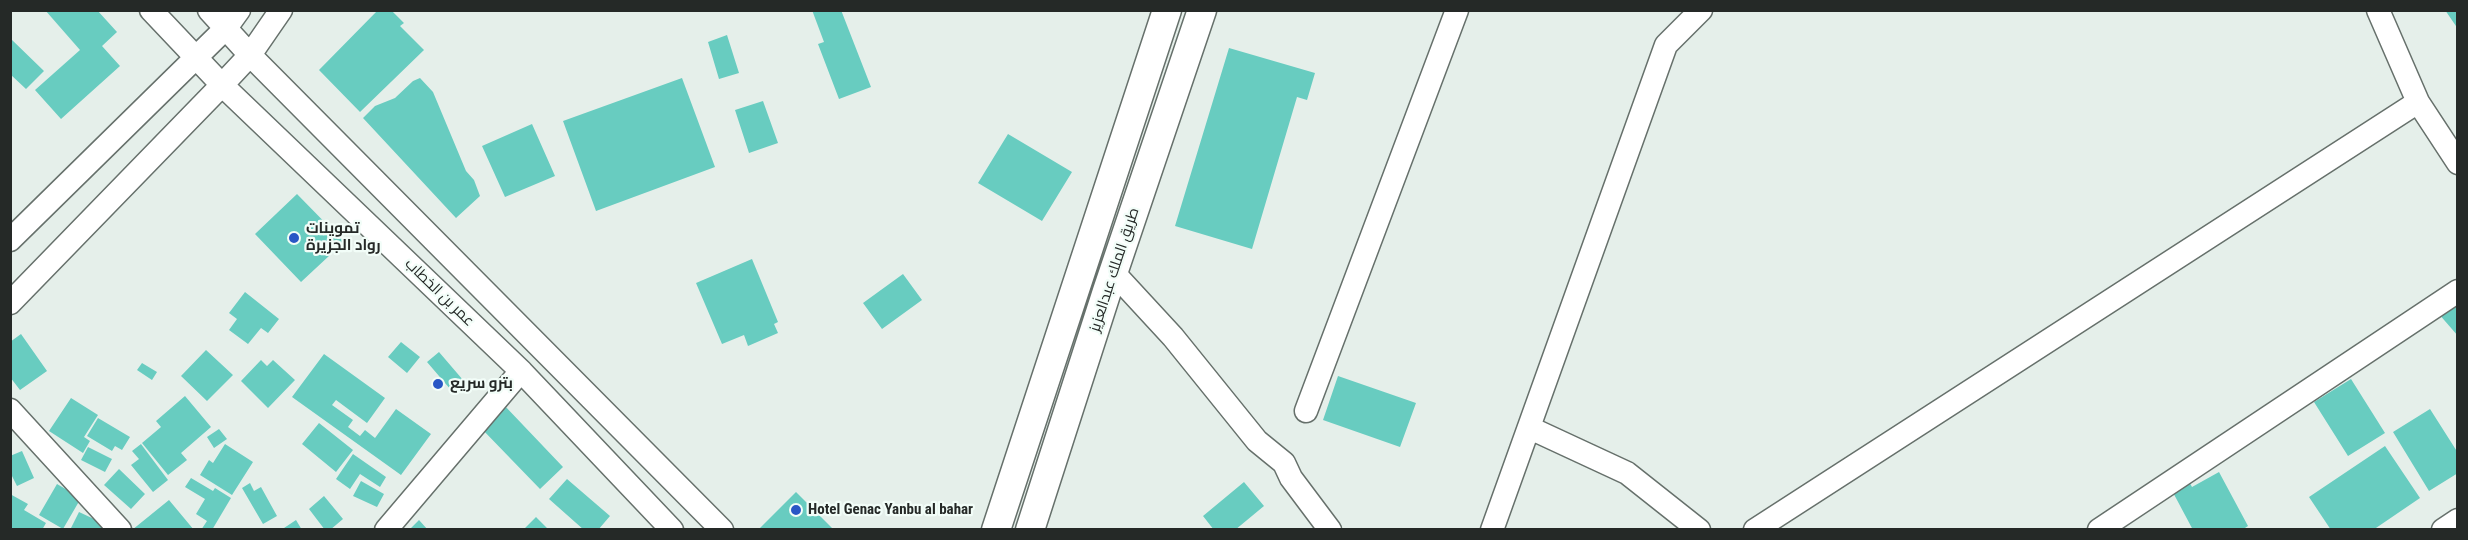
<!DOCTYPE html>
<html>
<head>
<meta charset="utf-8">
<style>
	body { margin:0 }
	#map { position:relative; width:2468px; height:540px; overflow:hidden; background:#e5efea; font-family:"Roboto Condensed",sans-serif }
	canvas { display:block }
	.frame { position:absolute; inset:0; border:12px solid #252927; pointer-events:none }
</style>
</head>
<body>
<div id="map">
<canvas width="2468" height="540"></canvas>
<div class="frame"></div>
</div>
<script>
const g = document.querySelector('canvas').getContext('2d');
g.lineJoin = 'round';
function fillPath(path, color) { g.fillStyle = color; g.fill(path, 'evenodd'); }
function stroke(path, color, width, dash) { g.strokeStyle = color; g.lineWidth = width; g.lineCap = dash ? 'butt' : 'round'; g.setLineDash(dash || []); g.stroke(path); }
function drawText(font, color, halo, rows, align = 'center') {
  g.font = font + ' "Roboto Condensed",Cairo,sans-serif'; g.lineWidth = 4.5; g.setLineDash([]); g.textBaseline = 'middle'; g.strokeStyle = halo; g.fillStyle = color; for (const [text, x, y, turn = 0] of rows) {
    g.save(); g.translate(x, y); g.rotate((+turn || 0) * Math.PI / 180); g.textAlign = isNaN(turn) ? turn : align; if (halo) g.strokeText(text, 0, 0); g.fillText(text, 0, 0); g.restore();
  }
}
fillPath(new Path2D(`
	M45,10H97L117,32L102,46L120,66L61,119L35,90L80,50Z
	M378,10H391L404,23L400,26L424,50L360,112L319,70Z
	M812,10H841L871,87L839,99L818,44L824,42Z
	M2445,10H2458V29Z
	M727,35L739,73L719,79L708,42Z
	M10,38L44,71L26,89L10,74Z
	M1229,48L1315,73L1307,100L1297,97L1252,249L1175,226Z
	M420,78L433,92L466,171L474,180L480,196L456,218L363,118L375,106L395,98L413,81Z
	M682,78L715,167L596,211L563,121Z
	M763,101L778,143L749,153L735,110Z
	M532,124L555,176L505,197L482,146Z
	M1008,134L1072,172L1042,221L978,183Z
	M297,194L344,242L301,282L255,234Z
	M752,259L778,322L774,324L778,333L748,346L744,335L722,344L696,283Z
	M903,274L922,300L882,329L863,303Z
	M245,292L279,319L268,333L261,328L248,344L229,330L237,319L229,313Z
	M2458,297V336L2438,313Z
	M21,334L47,371L20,390L10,377V342Z
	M401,342L420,357L407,373L388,357Z
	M206,350L233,375L207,401L181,376Z
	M439,352L463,380L451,390L427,362Z
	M324,354L385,398L367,423L336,400L332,405L353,420L348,427L360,436L365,430L375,438L396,409L431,434L401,475L292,397Z
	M261,360L267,366L273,360L295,380L268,408L241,381Z
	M142,363L157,372L152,380L137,370Z
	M1338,376L1416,403L1400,447L1323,420Z
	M2351,379L2385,433L2348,456L2314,402Z
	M185,396L211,427L181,453L187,460L168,475L142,443L161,427L156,421Z
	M71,398L98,415L84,437L90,441L83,453L49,431Z
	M503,404L563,467L540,489L480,427Z
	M2430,409L2458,453V473L2429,491L2393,432Z
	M98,418L130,437L122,450L115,446L112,451L87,436Z
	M319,423L353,450L336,472L302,444Z
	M219,429L227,439L214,448L207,437Z
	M141,444L168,480L153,492L131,465L139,459L132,451Z
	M225,444L253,462L232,495L200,475L209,460L213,463Z
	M2385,446L2420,498L2373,530H2331L2309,497Z
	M88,447L112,459L105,472L81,460Z
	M22,451L34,478L17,486L10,472V456Z
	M353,454L386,477L380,487L360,474L350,489L336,479Z
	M119,469L145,494L131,509L104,485Z
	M2219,472L2248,526L2242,530H2193L2169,485L2186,476L2192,487Z
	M191,478L213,491L215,488L231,498L212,530H201L207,521L196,514L205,499L185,487Z
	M567,479L610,516L598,530H584L549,499Z
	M361,481L384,494L377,507L353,496Z
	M1244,482L1264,506L1235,530H1214L1203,516Z
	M250,483L254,491L261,487L277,516L263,524L242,488Z
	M57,484L81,498L63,529L39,515Z
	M796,492L834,530H758Z
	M10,494L28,504L24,510L46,523L42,530L10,528Z
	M324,496L343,519L330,530H325L309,509Z
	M169,500L194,530H132Z
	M79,512L109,526L107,530H70Z
	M536,517L549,530H523Z
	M296,520L302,530H281Z
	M419,520L428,530H409Z`), '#68ccc0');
const minor = new Path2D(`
	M151,10L222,85L521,371L672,530
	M209,10L250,55L722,530
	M2378,10L2418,102L2458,163
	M10,240L226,28L239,10
	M1113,272L1173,337L1257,441L1284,463L1291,478L1330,530
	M10,303L222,85L250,55L281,10
	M10,410L120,530
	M1306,411L1457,10
	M1530,428L1627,473L1699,530
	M386,530L521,371
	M1492,530L1666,45L1701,10
	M1755,530L2418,102
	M2099,530L2458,291
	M2443,530L2458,520`);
const major = new Path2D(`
	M996,530L1167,10
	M1030,530L1107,291L1202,10`);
stroke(minor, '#66706b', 25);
stroke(major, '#66706b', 31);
stroke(minor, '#fff', 22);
stroke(major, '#fff', 28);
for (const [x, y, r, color] of [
	[294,238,6,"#2957c5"],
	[438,384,6,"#2957c5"],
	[796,510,6,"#2957c5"]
]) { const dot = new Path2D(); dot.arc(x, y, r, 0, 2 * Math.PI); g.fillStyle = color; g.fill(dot); stroke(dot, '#f2fdf8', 2); }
drawText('bold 15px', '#252927', '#f2fdf8', [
	["تموينات",306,229],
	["رواد الجزيرة",306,246],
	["بترو سريع",450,384],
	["Hotel Genac Yanbu al bahar",808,510]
], 'left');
drawText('15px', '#252927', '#f2fdf8', [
	["طريق الملك عبدالعزيز",1115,270,-72],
	["عمر بن الخطاب",439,293,44]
]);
</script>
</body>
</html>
